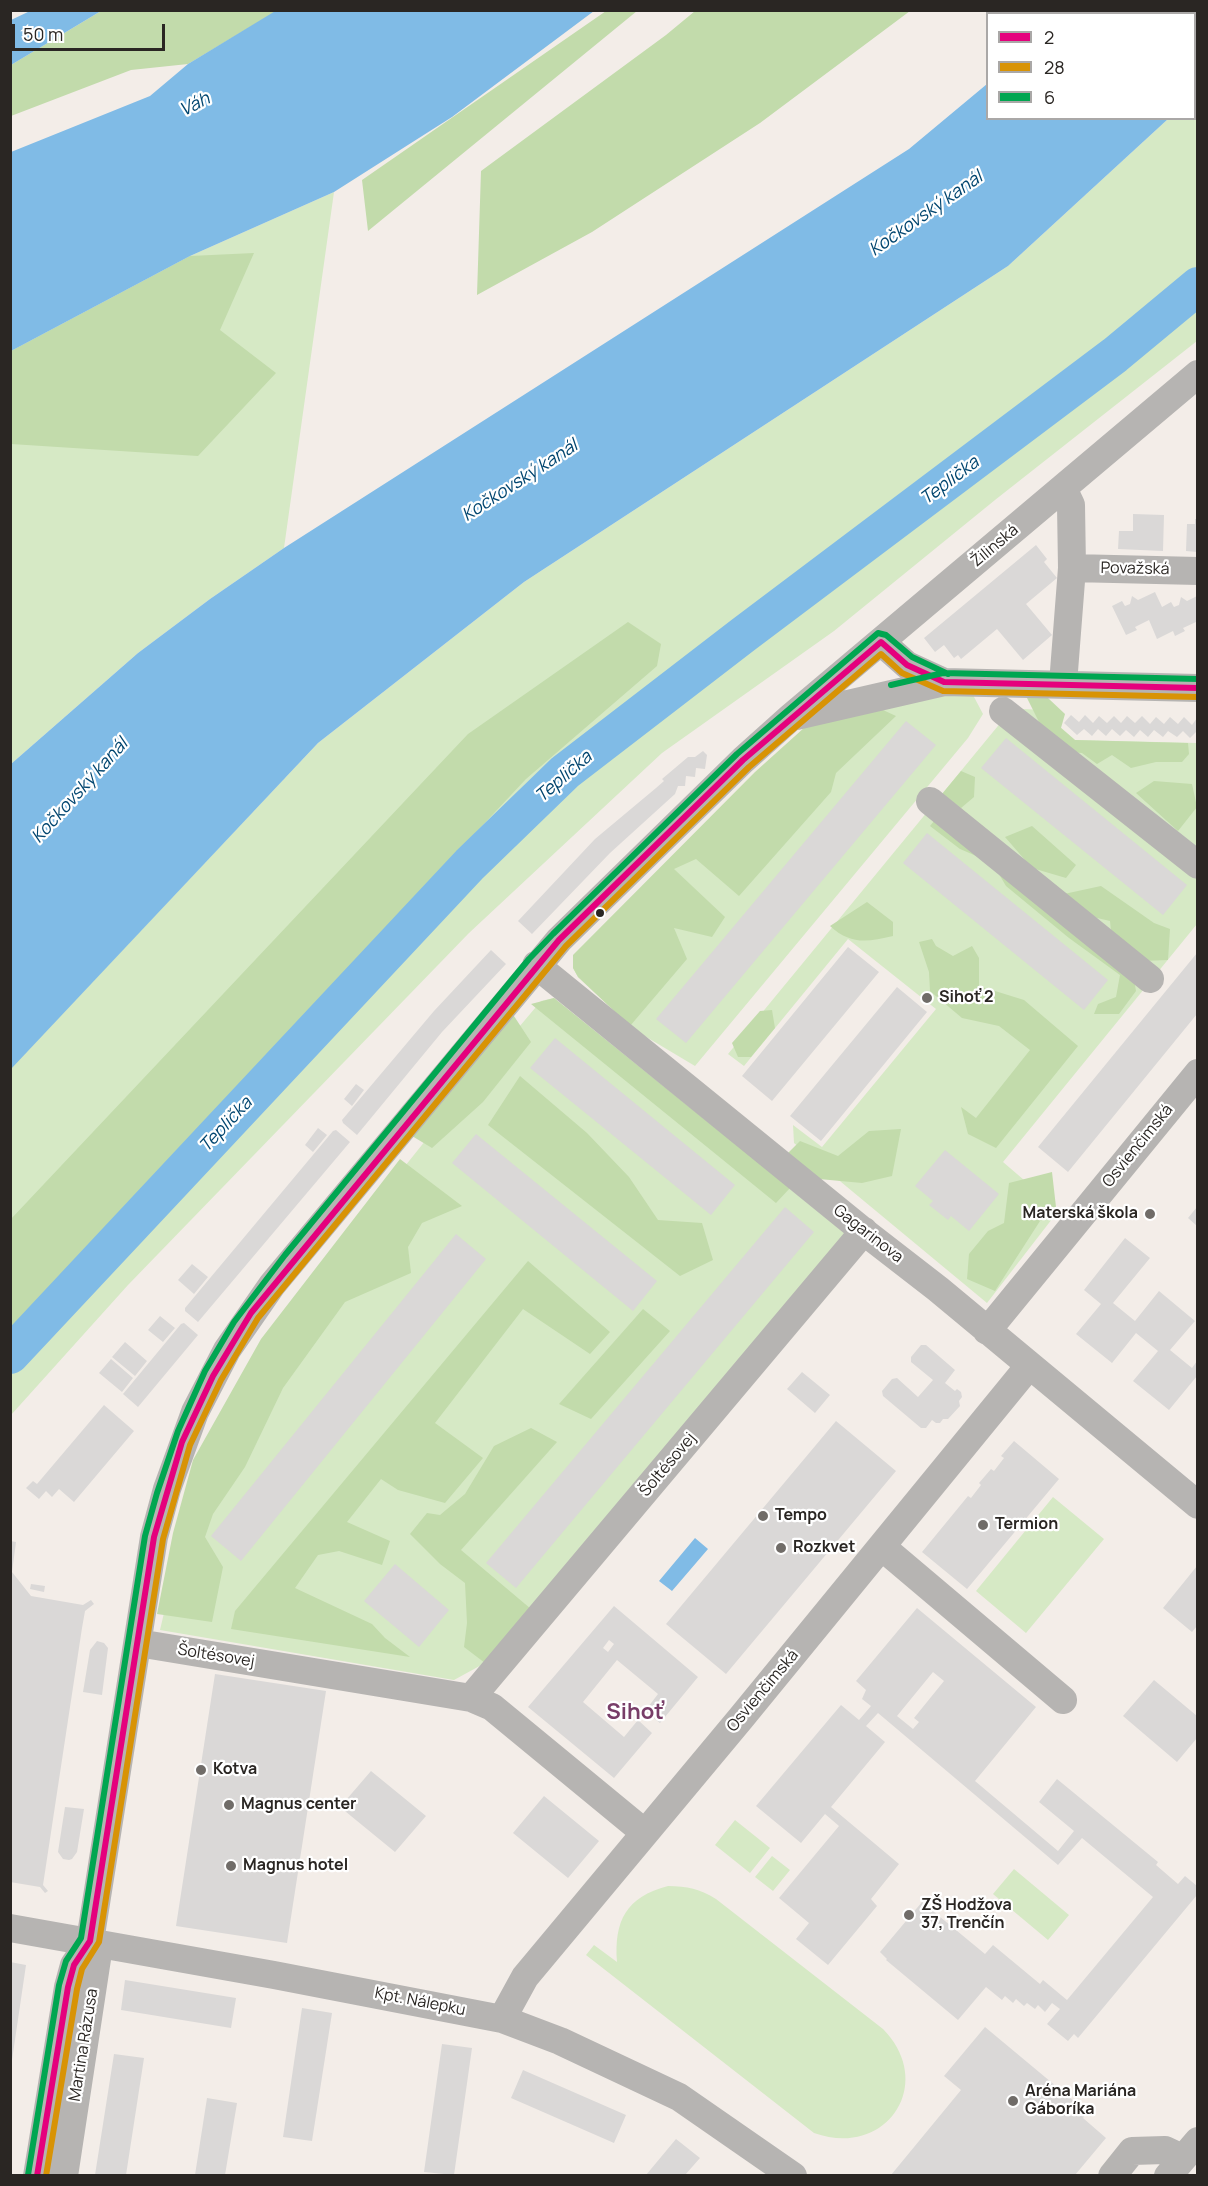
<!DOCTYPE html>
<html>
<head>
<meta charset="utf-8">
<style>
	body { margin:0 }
	#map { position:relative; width:1208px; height:2186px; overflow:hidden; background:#f3ede8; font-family:Manrope,sans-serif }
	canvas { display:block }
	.frame { position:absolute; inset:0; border:12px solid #2a2623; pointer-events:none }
	.legend { position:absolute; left:986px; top:12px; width:210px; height:108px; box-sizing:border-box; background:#fff; border:2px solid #aaa8a7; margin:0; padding:8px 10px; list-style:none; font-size:18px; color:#2a2623 }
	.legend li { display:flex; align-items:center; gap:12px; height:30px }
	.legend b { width:30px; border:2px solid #aaa8a7 }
	.scale { position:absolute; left:12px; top:24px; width:153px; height:27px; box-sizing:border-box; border:3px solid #2a2623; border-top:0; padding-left:8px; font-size:18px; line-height:21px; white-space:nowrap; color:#2a2623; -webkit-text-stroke:4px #fff; paint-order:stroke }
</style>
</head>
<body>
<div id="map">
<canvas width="1208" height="2186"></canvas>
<div class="frame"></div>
<ul class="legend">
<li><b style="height:8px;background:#e5007d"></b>2</li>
<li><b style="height:8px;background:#d89305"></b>28</li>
<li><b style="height:8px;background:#00a651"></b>6</li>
</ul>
<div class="scale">50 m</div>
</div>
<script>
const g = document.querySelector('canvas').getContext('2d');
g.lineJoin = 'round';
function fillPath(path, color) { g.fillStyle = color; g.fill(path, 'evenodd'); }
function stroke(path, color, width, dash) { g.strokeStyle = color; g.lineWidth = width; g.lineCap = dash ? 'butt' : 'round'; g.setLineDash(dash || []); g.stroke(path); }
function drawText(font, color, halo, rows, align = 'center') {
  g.font = font + ' Manrope,sans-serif'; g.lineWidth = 4.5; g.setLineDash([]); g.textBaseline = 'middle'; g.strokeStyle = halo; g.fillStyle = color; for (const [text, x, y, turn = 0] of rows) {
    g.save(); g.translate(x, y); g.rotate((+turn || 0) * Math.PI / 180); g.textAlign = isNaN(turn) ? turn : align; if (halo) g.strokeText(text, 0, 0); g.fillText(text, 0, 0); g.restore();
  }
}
fillPath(new Path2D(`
	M1197,92V341L995,500L834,631L662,753L469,933L128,1285L11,1415L10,1069L318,743L524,582L1008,266L1168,119L1194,118L1195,95Z
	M334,192L284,548L210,599L138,653L11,764V351L190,256Z
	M922,693L973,695L983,714L968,738L695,1066L638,1032L578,977L573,968L805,727Z
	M1023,709L1062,711L1058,725L1075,740L1197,743V924L1003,1162L1059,1210L987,1303L794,1143L793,1125L822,1147L936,1009L848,939L744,1066L728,1054L1002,721Z
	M554,998L846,1234L485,1663L454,1680L160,1630L197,1472L294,1305L465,1091L541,1001Z
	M1053,1497L1104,1539L1026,1633L976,1591Z
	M735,1820L770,1848L750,1873L715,1845Z
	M772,1856L790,1870L773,1891L755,1877Z
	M1014,1869L1069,1915L1048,1940L993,1894Z
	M668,1886C687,1886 700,1889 716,1899L883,2029C937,2084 886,2159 814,2133L586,1955L594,1945L617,1962C614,1921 626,1897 668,1886Z`), '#d6e9c5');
fillPath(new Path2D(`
	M101,11H277L188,64L131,70L11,116V65Z
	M606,11H637L368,231L362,180Z
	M695,11H910L760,123L592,232L477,295L481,171L666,35Z
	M254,253L220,330L276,373L198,456L11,444V351L190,256Z
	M628,622L661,644L657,666L526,779L11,1328V1219L468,734Z
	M1027,698H1048L1065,714L1061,728L1075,740L1188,743L1189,754L1182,762H1156L1131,768L1112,755L1097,764L1082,753L1069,752L1044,732Z
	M870,704L896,716L836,773L831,792L739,896L696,859L674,869L725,917L712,937L674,928L687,959L630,1026L578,977L573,968V955L755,772L805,727Z
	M961,771L975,777L974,797L961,808L942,794Z
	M1154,781L1192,784L1197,807L1178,831L1136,793Z
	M940,814L1132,967L1136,991L1119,1014H1094L1098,1004L1116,997L1120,975L1069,938L1006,886L996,869L981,858L960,849L930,826Z
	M1032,826L1076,865L1066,878L1032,868L1005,837Z
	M1101,886L1154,923L1170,929L1168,960L1141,961L1112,941L1110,921L1080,914L1064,894Z
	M867,902L893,922V936C867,942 851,945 830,926Z
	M932,939L936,946L953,956L972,946L979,958V986L1024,1000L1078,1046L996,1148L968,1134L961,1107L976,1118L1030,1050L999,1026L962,1018L930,991L929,972L919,942Z
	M554,998L790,1188L776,1203L531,1004Z
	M772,1010L775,1028L751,1057H738L732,1043L760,1011Z
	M512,1013L531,1042L483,1102L432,1148L412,1136Z
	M520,1076L587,1133L629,1177L658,1220L702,1223L713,1260L680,1276L488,1125Z
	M901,1129L892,1176L862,1183L819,1179L787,1154L800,1141L838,1156L869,1131Z
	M400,1159L462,1206L422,1223L408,1247L411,1273L345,1302L283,1388L245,1467L213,1514L205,1537L223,1567L212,1622L157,1614L173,1533L193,1460L261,1339Z
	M1052,1172L1056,1207L1040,1221L995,1291L967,1279L969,1254L988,1231L1004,1223L1009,1183Z
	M528,1261L610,1332L590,1354L523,1309L435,1423L483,1458L445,1503L398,1490L381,1479L347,1522L390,1541L382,1565L339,1551L318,1555L295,1588L372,1624L385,1638L410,1657L231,1629L235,1611Z
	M643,1309L670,1331L591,1419L559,1404Z
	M531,1428L557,1442L461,1550L531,1609L485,1663L464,1647L467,1623L465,1583L440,1564L410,1534L427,1513L440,1515L465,1494L494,1446Z`), '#c2dbab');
fillPath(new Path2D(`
	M277,10L594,11L452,117L334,192L190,256L11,351V152L150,96L188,64Z
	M1075,10L1197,11V92L1195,95L1194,14L1071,13Z
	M30,11V10L101,11L11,65V20Z
	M987,84L988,118L1168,119L1008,266L524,582L318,743L11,1069V764L138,653L210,599L284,548L909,149Z
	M695,1538L708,1549L672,1591L659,1581Z`), '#80bbe6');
stroke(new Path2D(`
	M10,1355L470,864L565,772L743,635L1115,355L1198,286`), '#80bbe6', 38);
fillPath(new Path2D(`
	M1133,514L1164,515L1163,551L1118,549L1119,531H1133Z
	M1195,519H1197V552L1186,551L1187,524H1195Z
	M1036,545L1047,559L1044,562L1057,578L1026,604L1052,635L1023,660L997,629L961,659L958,655L954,658L944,645L935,652L924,638Z
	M1155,592L1162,607L1171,602L1174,607L1179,605L1181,597L1187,601L1197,596V625L1196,622L1183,628L1185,631L1175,636L1173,631L1157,639L1149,620L1135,627L1137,630L1126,635L1112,606L1122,601L1125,606L1130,604L1132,596L1138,600Z
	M1071,715L1079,722L1085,715L1093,723L1099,716L1107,723L1114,716L1121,723L1127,716L1135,723L1142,716L1150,724L1156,717L1164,724L1170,717L1178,724L1184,717L1192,725L1197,718V731L1190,738L1183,731L1177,737L1168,731L1163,737L1154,730L1148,737L1140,730L1134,737L1126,730L1120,736L1112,729L1106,736L1098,729L1092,736L1084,729L1077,735L1064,723Z
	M906,721L936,745L686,1043L656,1019Z
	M1006,738L1187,885L1163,915L981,768Z
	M703,751L707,755L705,769L696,768L695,777L686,776L685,786H678L675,794L610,853L532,934L518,921L595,839L656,788L664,781L662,779L688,757H695Z
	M927,833L1108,980L1084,1010L903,863Z
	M848,947L879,972L772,1101L742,1076Z
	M491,950L506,964L442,1032L357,1135L343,1123L342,1120L434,1011Z
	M1197,953V1014L1068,1172L1038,1147Z
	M897,987L927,1012L821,1141L790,1116Z
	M555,1038L735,1185L711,1215L530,1068Z
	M356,1084L364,1090L352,1106L344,1099Z
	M318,1128L327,1135L313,1152L305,1145Z
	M336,1130L350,1142L198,1322L185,1311V1308L333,1131Z
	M476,1134L657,1281L633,1311L452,1163Z
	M945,1150L999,1194L969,1231L951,1216L948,1220L929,1205L933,1201L915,1186Z
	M785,1207L814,1232L516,1588L486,1563Z
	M1197,1207V1226L1188,1218Z
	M456,1234L486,1259L241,1561L211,1536Z
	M1125,1238L1150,1258L1113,1303L1135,1321L1159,1291L1195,1321L1170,1350L1192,1368L1197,1361V1376L1169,1410L1133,1381L1158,1351L1136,1333L1112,1363L1076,1334L1101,1304L1084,1290Z
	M192,1264L208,1277L194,1294L178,1280Z
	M160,1316L175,1328L163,1342L148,1330Z
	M184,1323L198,1335L138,1407L123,1394L181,1324Z
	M125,1342L147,1361L135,1376L112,1357Z
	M921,1345H926L955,1370L945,1383L955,1391L957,1389L961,1392L962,1397L959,1401L960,1406L948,1419H943L940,1423H936L932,1420L926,1428H921L883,1396L882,1391L892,1379L897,1378L918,1397L933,1380L911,1362V1357Z
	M111,1359L133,1378L122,1392L99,1373Z
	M802,1372L830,1395L815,1413L787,1389Z
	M104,1405L134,1431L74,1502L59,1489L52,1497L46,1491L39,1499L26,1488L33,1481L37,1484Z
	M836,1421L896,1471L726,1674L666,1624Z
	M1014,1441L1059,1479L967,1589L922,1552L968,1496L971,1498L981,1485L979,1483L991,1469L994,1471L1004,1458L1001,1456Z
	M10,1541L16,1542L12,1572L31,1596L83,1605L91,1600L94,1604L85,1611L82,1628L43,1885L48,1891L45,1893L40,1887L10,1882Z
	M395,1564L449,1610L419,1647L364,1601Z
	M1197,1566V1626L1192,1632L1163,1608Z
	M31,1584L45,1586L44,1592L30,1589Z
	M614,1606L698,1677L660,1723L645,1711L658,1694L617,1660L583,1702L624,1737L638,1720L652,1733L614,1778L528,1707ZM609,1640L614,1644L608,1652L603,1648Z
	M917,1608L1036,1707L975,1781L1058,1851L1074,1831L1039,1802L1057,1779L1158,1862L1156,1865L1178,1884L1185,1876L1197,1886V1895L1078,2038L1074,2034L1068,2041L1047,2024L1060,2009L1052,2003L1045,2012L1038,2005L1035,2009L1027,2003L1024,2006L1016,1999L1013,2003L1005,1996L1002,2000L986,1987L958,2020L886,1960L887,1959L880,1952L922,1902L985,1954L993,1945L1040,1984L1043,1980L1067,2000L1153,1897L1082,1838L1058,1865L878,1713L866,1726L885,1742L831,1807L899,1864L871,1899L877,1906L828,1965L796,1939L809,1923L779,1898L839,1826L825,1814L801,1843L756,1806L841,1705L859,1720L871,1706L862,1699L866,1690L856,1681ZM933,1672L944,1681L914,1718L919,1722L913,1729L897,1716Z
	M97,1641L104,1643L108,1648L102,1695L83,1692L90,1650Z
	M215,1674L326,1691L287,1943L176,1926Z
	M1154,1680L1197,1716V1738L1177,1762L1123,1716Z
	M371,1771L426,1816L395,1852L340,1807Z
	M544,1796L599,1841L568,1878L513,1833Z
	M65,1807L84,1809L77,1852L72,1859L69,1860L63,1859L58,1852Z
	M10,1962L26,1965L12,2060H10Z
	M125,1980L236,1998L231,2028L121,2010Z
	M302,2008L332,2013L312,2141L283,2137Z
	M985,2027L1087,2112L1083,2118L1106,2138L1075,2175H891L961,2090L944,2076Z
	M442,2044L472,2048L454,2175L424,2172Z
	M114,2054L144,2058L126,2175H95Z
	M523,2070L626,2115L614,2143L511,2098Z
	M207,2098L237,2103L225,2175H195Z
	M676,2139L700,2158L685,2175H646Z`), '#dad8d7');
stroke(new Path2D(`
	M1072,568L1198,571
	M881,642L907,665L944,682
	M1063,684L1072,568L1071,505L1063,488
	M1003,711L1198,865
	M796,716L944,682L1198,688
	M930,801L1150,979
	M536,965L867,1234L938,1289L1198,1505
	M987,1331L1198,1073
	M882,1547L1063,1700
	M138,1643L471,1698L492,1707L645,1833
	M471,1698L864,1231
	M10,1928L274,1975L502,2019L560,2041L679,2097L793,2176
	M502,2019L525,1977L741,1718L1029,1366
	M37,2176L68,1987L74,1965L90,1941L154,1537L167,1489L195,1412L227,1350L272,1285L559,940L743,760L791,717L1198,374
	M64,2176L97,1959L90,1941
	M1112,2176L1132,2151L1165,2150L1182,2158
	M1168,2176L1198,2141`), '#b6b4b2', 28);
stroke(new Path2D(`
	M37,2176L68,1987L74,1965L90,1941L154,1537L182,1442L213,1376L251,1313L559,940L743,760L881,642L907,665L944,682L1198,688`), '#e5007d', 6);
stroke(new Path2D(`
	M46,2176L77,1989L82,1969L99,1942L163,1539L190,1445L221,1380L258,1318L566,946L749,767L881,654L902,673L943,691L1198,697`), '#d89305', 6);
stroke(new Path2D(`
	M891,685L943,673L1198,679
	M28,2175L59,1985L66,1961L81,1938L145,1536L157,1493L178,1431L205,1371L234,1322L285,1255L529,959L553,934L737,754L878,633L886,635L912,657L948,674`), '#00a651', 6);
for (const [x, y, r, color] of [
	[600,913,5,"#2a2623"],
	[927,998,6,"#706c68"],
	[1150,1214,6,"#706c68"],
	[763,1516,6,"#706c68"],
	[983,1525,6,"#706c68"],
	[781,1548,6,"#706c68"],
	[201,1770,6,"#706c68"],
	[229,1805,6,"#706c68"],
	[231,1866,6,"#706c68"],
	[909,1915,6,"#706c68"],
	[1013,2101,6,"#706c68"]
]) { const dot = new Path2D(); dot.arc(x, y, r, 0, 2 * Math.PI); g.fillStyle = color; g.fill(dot); stroke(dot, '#fff', 2); }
drawText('16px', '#2a2623', '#fff', [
	["Žilinská",995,546,-40],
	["Považská",1135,569,1],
	["Osvienčimská",1138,1146,-51],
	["Gagarinova",868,1234,38],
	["Šoltésovej",668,1465,-50],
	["Šoltésovej",216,1656,9],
	["Osvienčimská",763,1691,-50],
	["Kpt. Nálepku",420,2002,11],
	["Martina Rázusa",84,2045,-81]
]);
drawText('bold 16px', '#2a2623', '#fff', [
	["Sihoť 2",939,998],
	["Materská škola",1138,1214,"right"],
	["Tempo",775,1516],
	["Termion",995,1525],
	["Rozkvet",793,1548],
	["Kotva",213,1770],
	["Magnus center",241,1805],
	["Magnus hotel",243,1866],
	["ZŠ Hodžova",921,1906],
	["37, Trenčín",921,1924],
	["Aréna Mariána",1025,2092],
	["Gáboríka",1025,2110]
], 'left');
drawText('italic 18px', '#00456f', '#fff', [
	["Váh",195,105,-27],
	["Kočkovský kanál",926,214,-35],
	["Kočkovský kanál",520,481,-33],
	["Teplička",950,481,-37],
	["Teplička",564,777,-41],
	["Kočkovský kanál",80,791,-48],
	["Teplička",226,1125,-47]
]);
drawText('bold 22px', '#783d68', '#fff', [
	["Sihoť",635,1713]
]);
</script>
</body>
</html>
